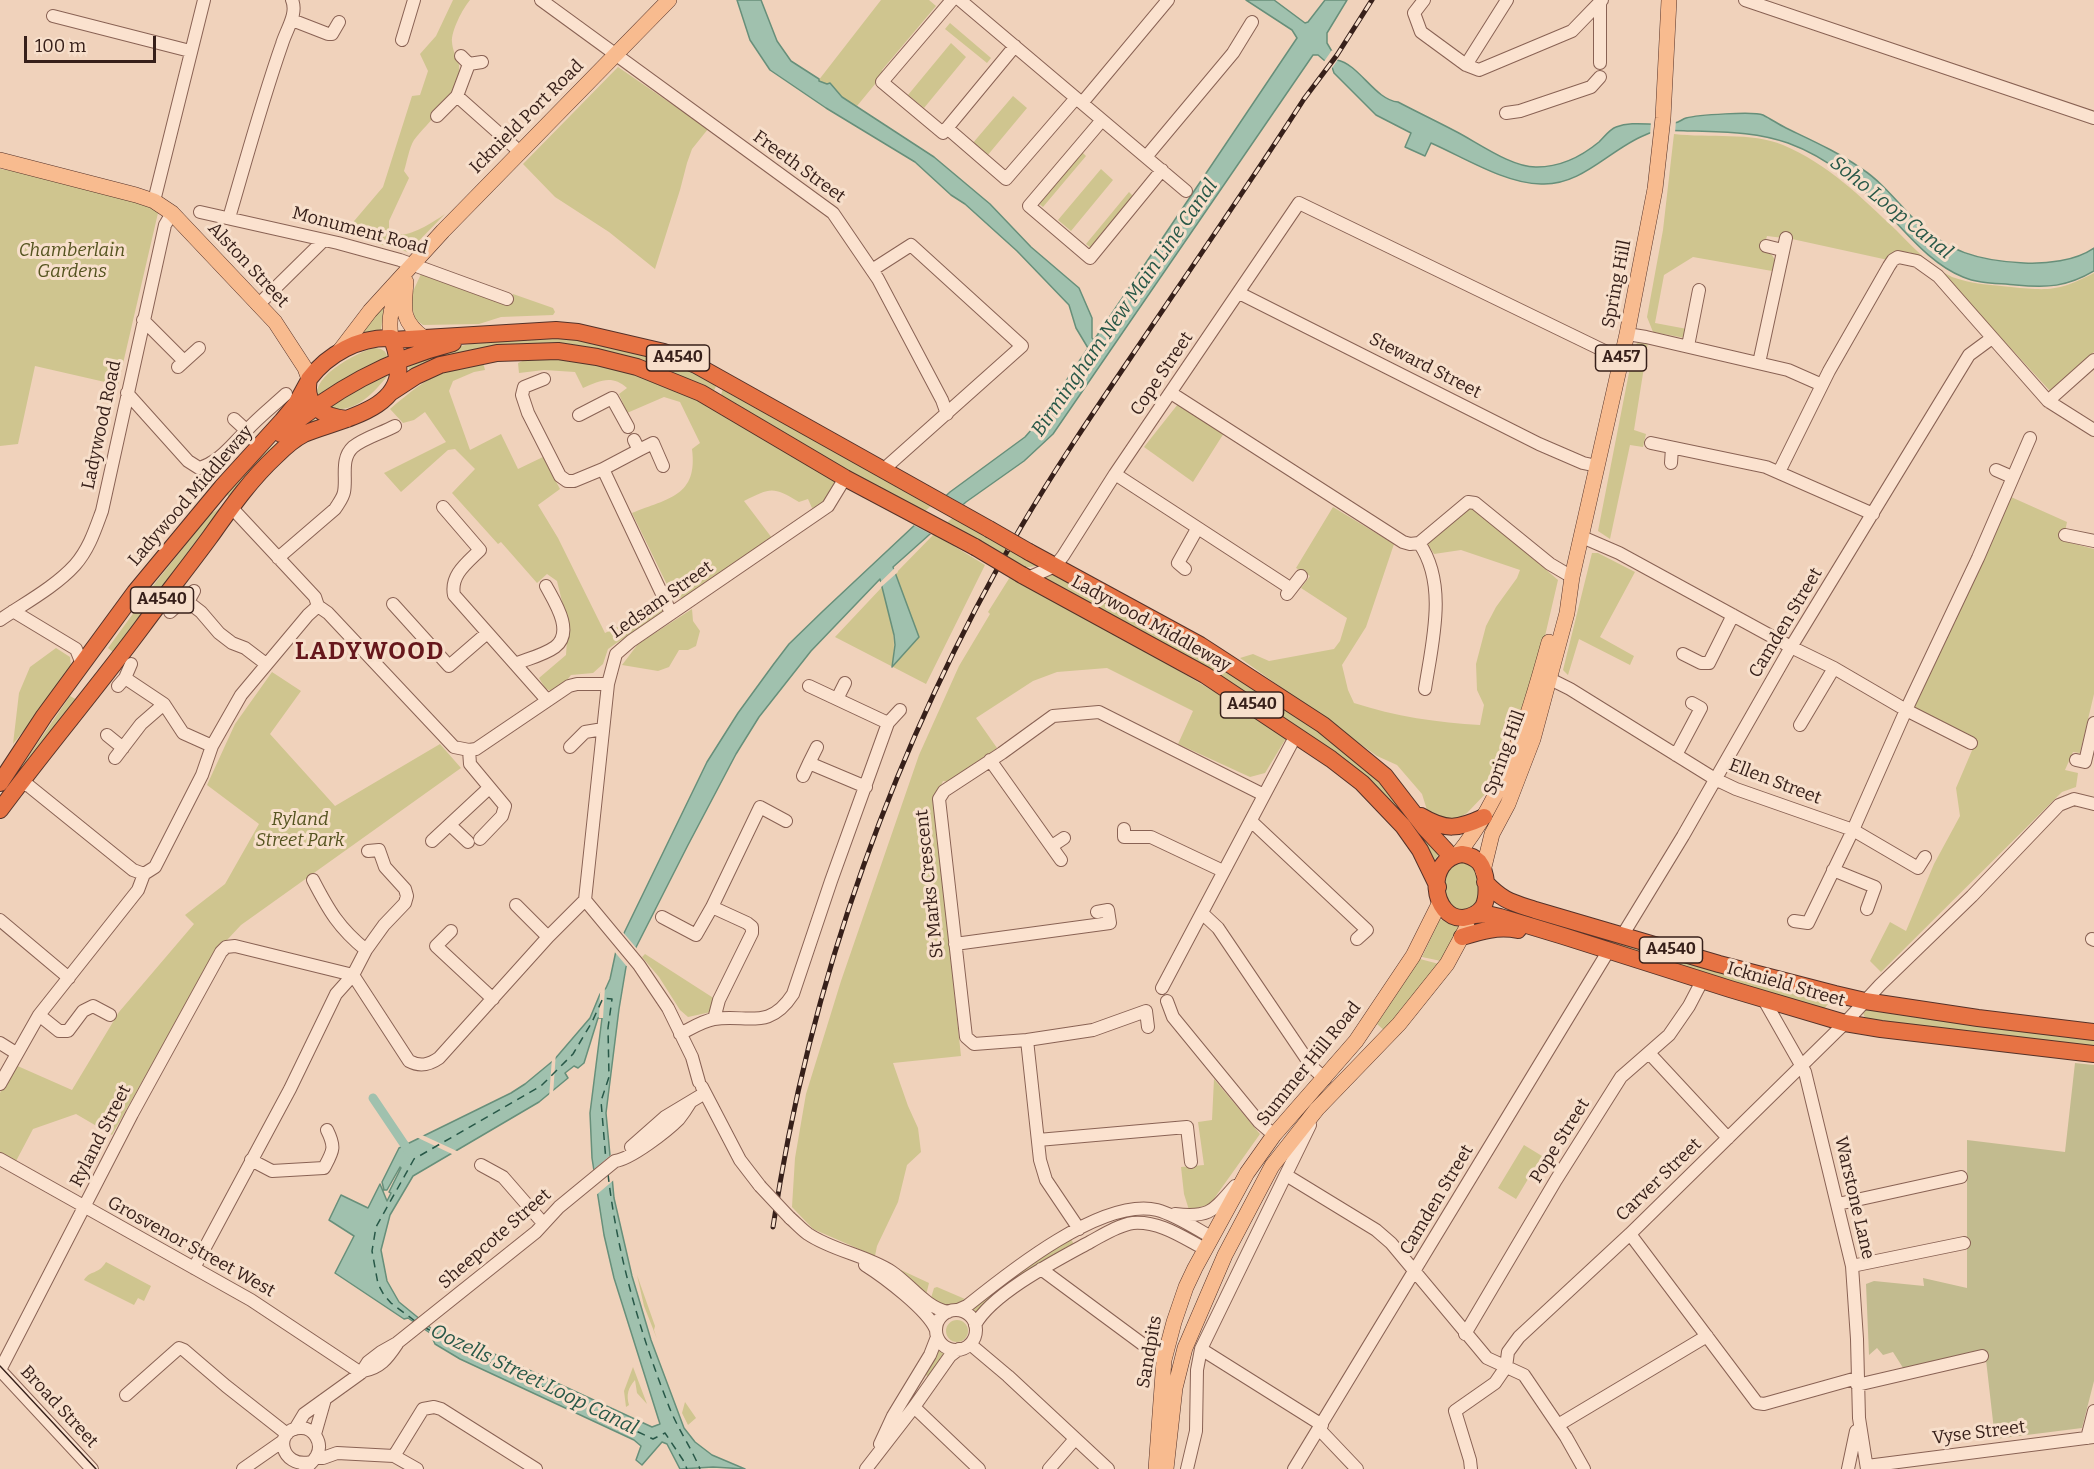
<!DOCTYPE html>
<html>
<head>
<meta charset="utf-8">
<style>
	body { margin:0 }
	#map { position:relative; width:2094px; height:1469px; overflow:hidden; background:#f0d2bb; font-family:Bitter,serif }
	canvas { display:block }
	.scale { position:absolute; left:24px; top:36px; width:132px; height:27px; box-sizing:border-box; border:3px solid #37201a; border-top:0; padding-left:8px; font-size:18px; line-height:21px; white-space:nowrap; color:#37201a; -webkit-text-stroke:4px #f7dfcb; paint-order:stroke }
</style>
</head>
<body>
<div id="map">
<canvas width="2094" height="1469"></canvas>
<div class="scale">100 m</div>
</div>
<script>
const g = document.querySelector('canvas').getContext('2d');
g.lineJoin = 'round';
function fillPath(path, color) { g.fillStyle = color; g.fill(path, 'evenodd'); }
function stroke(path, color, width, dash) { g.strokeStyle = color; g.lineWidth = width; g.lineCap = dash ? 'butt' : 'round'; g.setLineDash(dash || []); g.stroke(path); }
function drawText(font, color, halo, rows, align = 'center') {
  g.font = font + ' Bitter,serif'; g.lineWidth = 6; g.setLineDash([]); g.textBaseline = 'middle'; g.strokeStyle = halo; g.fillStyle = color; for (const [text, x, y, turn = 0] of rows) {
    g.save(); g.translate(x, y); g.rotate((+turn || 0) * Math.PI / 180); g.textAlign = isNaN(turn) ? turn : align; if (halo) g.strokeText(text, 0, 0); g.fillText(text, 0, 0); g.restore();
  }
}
fillPath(new Path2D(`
	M453,0H470C463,8 451,31 452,42C453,58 464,60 457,81C449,105 429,121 414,140C409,148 407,162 404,171L409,178L389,221V228C391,230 393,233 397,234C409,238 435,221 445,214L408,252L343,234L383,187L412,96L420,95L428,71L420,54L436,36Z
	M881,0H929L936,6L882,70L885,72L857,106L841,97L830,83L827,84L818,81Z
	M950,23L991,58L987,63L945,29Z
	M951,43L966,57L924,108L908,95Z
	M618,67L708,129L692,149L687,163L680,190L655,269L609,232L555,197L523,164Z
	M1013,96L1027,108L987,156L972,144Z
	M1674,134C1708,138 1752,132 1783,145C1828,164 1861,197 1896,230C1912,246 1931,267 1952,277C1971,284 1991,285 2011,287C2051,291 2058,291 2094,273V352L2051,392L1935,266L1909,252L1900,254L1888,260L1792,239L1767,236L1763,250L1772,255L1775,260L1772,271L1693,257L1664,275L1655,323L1687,329L1685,338L1653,332L1647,317L1663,230Z
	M1081,151L1086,156L1043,207L1038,203Z
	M0,169L21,172L153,206L158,213L118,385L35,366L18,444L0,446Z
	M1101,169L1113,180L1071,231L1058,220Z
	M1129,192L1134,197L1091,248L1086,244Z
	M421,274L508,305L513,294L553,308L555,312L553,315L501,317L479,324L423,325L415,319L410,298Z
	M384,306L381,330L354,339Z
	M557,336L664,356L717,384L713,393L557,347L409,372L408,364L450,348L471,344Z
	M1639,341L1648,342L1634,430L1646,434L1643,447L1630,445L1610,539L1598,531L1634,347Z
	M373,348C380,348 388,350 387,359L318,396C312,376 357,353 373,348Z
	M567,357L650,376L750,428L838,483L822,506L812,508L808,499L799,502C772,486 771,488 744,501L772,538L684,598L673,597L632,513C669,498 698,496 692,449L700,443L680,402L664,397L627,413L619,394L627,388C612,374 599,381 583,388L575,372L544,370L519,373L518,363L525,360Z
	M483,362L485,370L474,372L453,381L449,391L470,450L501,434L518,469L543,457L560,489L538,505L558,538L605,633L662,605L663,611L608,649L603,664L593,673L571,675L556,694L545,688L539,678L566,655L568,626L557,581L547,574L537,583L501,542L498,544L452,493L475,469L455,449L448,450L401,492L384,473L446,442L425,412L414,420L403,423L390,409C422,382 440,368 483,362Z
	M390,373C375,391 356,415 329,408L330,405L351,389Z
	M723,388L1044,565L1021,568L867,483L721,395Z
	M1178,404L1224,433L1193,482L1144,447Z
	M311,417L319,422L231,501L226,493C252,464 278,438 311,417Z
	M2011,497L2067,522L2063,541L2094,549V694L2080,753L2073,752L2065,770L2078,773L2076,787L2062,792L1881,972L1870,961L1890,922L1906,931L1934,864L1960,816L1956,788L1976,741L1912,708Z
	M222,507L116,654L108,648L156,582L210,514Z
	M1333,507L1394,544L1366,627L1342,665L1348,690L1354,703C1394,716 1439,723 1480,725L1484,705L1477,690L1476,664L1486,626L1496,607L1517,578L1520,570L1461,550L1434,554L1426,541L1447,522L1470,508L1475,509L1558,580L1542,649L1522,708L1509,727L1503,741L1499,767L1489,790L1467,813L1457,819L1442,820L1427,810L1422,794L1397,765L1377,756L1240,658L1253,654L1269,661L1334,649L1340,641L1347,618L1301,588L1310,576L1296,568Z
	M934,534L985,565L926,684L835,637L883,586C889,613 898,638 892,665L919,637L895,574Z
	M1592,553H1598L1635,572L1600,637L1634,656L1630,665L1579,639L1568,675L1563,670Z
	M1057,573L1172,636L1321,731L1382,779L1440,853L1432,863L1378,792L1040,576Z
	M1016,575L1288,735L1265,773L1250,777L1178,744L1193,711L1107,668L1057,672L1033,681L976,718L997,748L948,782L943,781L934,801L961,1056L893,1063L908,1106L918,1128L921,1152L907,1165L898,1202L877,1246L875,1256L813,1229L792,1207L795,1158L806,1094L841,981L919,755L959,666L990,614L988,612L1010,577Z
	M692,609L693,621L700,631L696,646L688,650H679L669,667L658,671L622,665L638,644Z
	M56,648L70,657L71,666L62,683L13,744L19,693L30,667Z
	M272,672L301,691L270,734L335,806L440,744L461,768L241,925L214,954L112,1135L76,1114L33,1129L15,1163L0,1154V1093L13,1064L72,1090L119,1012L194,924L185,915L225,884L259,824L207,785L235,724Z
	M70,696L81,702L6,789Z
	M1465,862C1479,868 1481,885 1478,898C1473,913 1452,914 1446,899C1442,890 1442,871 1452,865C1455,862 1461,863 1465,862Z
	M1542,918L1772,987L1827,999L1828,1004L1824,1009L1772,996L1541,922Z
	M1440,919L1450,924L1462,927L1441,961L1422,957Z
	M645,954L715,999L711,1012L688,1017L680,1010L659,977L642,957Z
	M1420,959L1439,964L1386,1032L1377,1024Z
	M1868,1008L2094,1037V1050L2040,1045L1865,1018L1863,1013Z
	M1214,1079L1260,1134L1213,1200L1208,1205L1189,1210L1184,1194L1181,1167L1204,1165L1198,1122L1212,1120Z
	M1524,1145L1542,1156L1516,1199L1498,1188Z
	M1071,1239L1076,1248L976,1314L971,1309L1029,1263Z
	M106,1262L151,1286L144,1301L138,1298L134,1305L84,1280C90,1270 98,1275 106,1262Z
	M901,1270L929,1283L926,1295L900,1273Z
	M637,1275L655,1326L654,1330L657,1339L644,1306Z
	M937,1287L965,1299L957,1304L946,1307L931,1298L934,1288Z
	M946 1331a11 11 0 1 1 22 0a11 11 0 1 1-22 0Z
	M939,1347L946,1352L929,1377L923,1373Z
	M633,1367L647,1404L637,1393L635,1380C628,1388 626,1395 629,1405L626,1407L624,1391Z
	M685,1402L696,1418L688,1425L682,1413Z`), '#cfc58f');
fillPath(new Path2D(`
	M2075,1063L2094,1065V1381L2082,1428L1995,1439L1985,1351L1905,1371L1893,1352L1883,1355L1877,1348L1869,1355L1866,1284L1874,1281L1924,1286L1923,1278L1967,1288V1140L2065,1152Z`), '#c2bb8f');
const water = new Path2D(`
	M737,0H761L777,41L791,61L819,79V81L827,84L830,83L842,97L934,157L990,204L1031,247L1079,288L1092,318V338L1094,340L1297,38L1292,30L1246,0H1274L1305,23L1308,22L1325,0H1347L1327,33V43L1337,60C1359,64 1375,100 1398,102C1417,112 1436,121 1455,131C1477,142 1512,168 1537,167C1560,167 1582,156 1599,142C1604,137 1610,129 1616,127C1635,120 1655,127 1674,123C1679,123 1682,119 1686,118C1697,115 1754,111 1763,115C1771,119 1778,124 1786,128C1813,141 1838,152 1862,169C1882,182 1897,202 1914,219C1946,252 1980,261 2024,263C2046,264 2075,261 2094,248V271C2067,287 2047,288 2016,285C1999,283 1979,284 1963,277C1933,265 1911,238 1890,216C1861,186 1829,158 1788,143C1757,132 1727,132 1695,131C1679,131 1660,128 1645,135C1610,149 1582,186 1541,184C1506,184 1463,157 1431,143L1425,156L1405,147L1411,133L1376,115L1334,73L1332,67L1318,55H1313L1053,434L1024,461L966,502L893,567L919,637L892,667L895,645L894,635L880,579L811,651L759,717L736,754L688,845L626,967L619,1009L606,1113L614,1198L632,1276L651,1340L684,1428L695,1442L712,1455L745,1469L713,1467L680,1469L667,1444L662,1442L642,1465L636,1460L641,1446L634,1440L460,1359L435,1344L430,1333L408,1318L404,1319L335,1273L354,1236L329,1220L341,1195L368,1208L380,1184L387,1201L391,1193L389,1192L401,1168L400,1167L387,1190H384L382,1182L399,1148L511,1093L525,1084L554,1060L590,1018L600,994L606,988L610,979L616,951L625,931L707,762L738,713L773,665L789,644L823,611L950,492L1025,437L1040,420L1088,348L1076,328L1069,305L1017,251L965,204L951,195L915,162L826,108L770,70L750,40ZM598,1018H602L590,1113L592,1158L604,1235L614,1278L660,1424L652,1427L438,1328L432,1329L399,1302L387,1281L381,1250L390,1215L413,1176L539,1102L568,1078L565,1073L574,1066L578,1068L584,1063Z`);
fillPath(water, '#a0c1ae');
stroke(water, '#678f7a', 1.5);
fillPath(new Path2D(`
	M1332,50L1339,58L1330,71L1323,63Z
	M1676,120L1675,133L1650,136L1651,121Z
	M944,494L966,506L933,535L911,524Z
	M904,559L896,568L898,572L880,588L879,584L865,599L864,598Z
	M622,931L638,950L629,969L613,950Z
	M605,987L603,1018H599L600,993L602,988Z
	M556,1052L553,1095L549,1098L552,1058Z
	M420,1134L459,1152L454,1155L414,1136Z
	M612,1154L615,1179L595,1196L591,1172Z`), '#f0d2bb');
stroke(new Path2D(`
	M373,1098L410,1153`), '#a0c1ae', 9);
stroke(new Path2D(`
	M608,1174C617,1253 639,1330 668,1404C676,1426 691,1447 700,1469
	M415,1321L391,1303L384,1295L378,1284L372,1251L376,1227L414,1159L541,1086L573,1054L592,1022L603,998L612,999L608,1028L609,1077L601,1101L606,1161
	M424,1327L473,1354L653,1439L665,1433L683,1460L687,1469`), '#285848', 1.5, [8, 6]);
const minor = new Path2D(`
	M541,0L833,213L878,279L942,400L947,414
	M952,0L882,82L943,133L1015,46
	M960,0L1186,191
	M1424,0L1414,13L1421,32L1466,65L1479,70L1572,31L1602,0
	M1745,0L2094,118
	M53,16L190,51
	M292,20L328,34H332L339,22
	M402,40L414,0
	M461,56L469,64L482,62
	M1600,63V2
	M1466,65L1507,0
	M457,96L520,152
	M1082,103L1168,0
	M1506,113L1520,111L1591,87L1600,77
	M437,116L457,96L469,64
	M1102,120L1029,206L1090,258L1162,170
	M947,128L1006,179L1076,98
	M1146,157L1233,53L1252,22
	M154,201L204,0
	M200,212L338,243L400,260L507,299
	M229,218C246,160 262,101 282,44C286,30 298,14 292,0
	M1766,246L1782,250
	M872,270L911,245L1022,346L884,469
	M1239,293L1539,444L1583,463L1597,466
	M259,304L324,240
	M143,320L184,361
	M1627,334L1646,337L1788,370L1822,385
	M1688,346L1699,290
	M1759,363L1786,238
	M178,367L199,348
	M544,379L524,387L522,395L528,413L560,476L567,481H574L603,469L671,613
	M127,393L188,461L199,468C220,462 231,445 247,430C259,417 273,406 286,394
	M1171,393L1403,542L1410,544L1419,543
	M2048,401L2094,360
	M579,415L612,398L628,427
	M234,419L246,430
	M1651,443L1766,467L1873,514
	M639,450L653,443L663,466
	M1671,463L1672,448
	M603,469L639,450L634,440
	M1996,470L2012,477
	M1779,472L1829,371L1889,266L1893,260L1898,257L1917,261L1938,276L2048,401L2094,430
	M1115,474L1290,588
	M231,507L315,597L318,606L328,613L454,747L469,750L476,749L569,686L577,684H608
	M443,507L480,550C467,563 450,575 454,595L547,700
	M2065,535L2094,541
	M1582,537L1619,553L1791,647L1834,668L1906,710L1971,743
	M1419,543L1468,502L1475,503L1550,564L1572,577
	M1419,543C1448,584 1432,643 1425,689
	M278,558L335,509C338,504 343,498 344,492C347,478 340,459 353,447C364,438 382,433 395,426
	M1185,569L1178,563L1197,529
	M1028,578L1055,566L1063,556L1115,474L1299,203L1621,359
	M1287,594L1301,576
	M188,602L201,612L219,633L232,643L245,648L266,664
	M393,604L449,666L486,634
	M13,611L76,649L82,664
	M170,612L180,603L188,602L194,591
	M0,620C25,603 55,587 75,565C89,549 95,530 102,511L165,225L172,213
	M1683,654L1701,663H1709L1733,615
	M515,664C527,659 544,655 555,647C575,632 554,601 546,586
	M125,678L164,704L183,733L212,746
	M1550,679L1570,689L1715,779L1736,789L1853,830L1918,868L1925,857
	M118,686L125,678L131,664
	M809,686L888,723
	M837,699L845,683
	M1800,725L1834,668
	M107,735L123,748
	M570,747L585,732L603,729
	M817,747L809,763L866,787
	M469,750L470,764L505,806L502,816L480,839
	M1676,755L1701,708L1692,703
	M115,758L141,724L164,704
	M990,760L1061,860
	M2076,760L2085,762L2094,723
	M803,776L809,763
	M20,783L29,786L133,870L144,874
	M1251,821L1367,930L1357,939
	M450,825L468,842
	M1124,829V837H1151L1223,871
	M432,841L489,788
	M1052,846L1064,838
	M1833,870L1875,887L1867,909
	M144,874L155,867L202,775L212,746L241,695L308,615L318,606
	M585,900L608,684L616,654L631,641L828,506L845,478
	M585,900L639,965L668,1008L692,1057L699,1082
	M516,905L548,937
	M1203,914L1218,928L1312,1067L1325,1079
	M662,917L696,935L712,907
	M0,920L69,978
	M1794,921L1808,923L1853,830L1906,710L1978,558L2030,438
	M451,931L436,946L493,999
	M1622,936L1683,836L1791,647L1969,355L1992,338
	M2092,939L2094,940
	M955,944L1110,923L1108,910L1097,912
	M366,950L384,925L405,903L407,896L405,889L385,867L379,850L368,851
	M1162,988L1296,735
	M1764,1000L1805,1072L1852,1266L1857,1339L1859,1418L1867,1469
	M1167,1001L1173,1017L1259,1122L1274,1135
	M39,1015L59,1031H68L83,1011L93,1006L110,1015
	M714,1019L719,1000L752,933V927L747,923L712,907L760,807L786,821
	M680,1034C690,1029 702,1021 714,1019C748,1014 769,1031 793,994L831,881L888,723L900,710
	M1027,1040L1093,1030L1146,1011L1148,1027
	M0,1043L16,1053
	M1649,1053L1728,1138
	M0,1084L39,1015L138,890L144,874
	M702,1087L740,1160L760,1186
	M1038,1140L1187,1127L1191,1162
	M631,1147L665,1117L705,1093
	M0,1159L251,1300L361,1373
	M251,1160L272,1171L324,1168C333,1151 336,1148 327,1130
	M481,1165L503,1177L543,1223
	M1286,1175L1376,1230L1391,1243L1487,1358L1524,1375L1566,1437L1584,1469
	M1838,1204L1961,1177
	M1175,1214C1210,1218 1213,1211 1235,1186
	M790,1218C796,1223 801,1229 808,1234C833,1251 866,1255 892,1272C910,1284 926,1308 948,1312
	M1079,1229L1046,1180L1040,1160L1027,1040L974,1044L966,1037L939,799L944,791L1002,753L1053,716L1099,712L1264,795
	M1630,1234L1757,1403L1764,1404L1857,1378
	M865,1265C884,1277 928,1310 936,1330
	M1852,1266L1964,1243
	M194,1268L290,1089L336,994L353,975L366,950C339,928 329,911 313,880
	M1041,1269L1164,1360
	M958,1310L967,1306C1008,1273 1102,1197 1157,1210C1176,1215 1195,1228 1211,1237
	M936 1330a20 20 0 1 1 40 0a20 20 0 1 1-40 0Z
	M975,1325C992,1293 1059,1259 1090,1242C1103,1235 1118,1225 1133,1223C1160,1221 1182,1237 1205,1249
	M1465,1334L1556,1180L1621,1077L1669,1035L1689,1006L1702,981
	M970,1344L1008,1376L1108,1469
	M1201,1349L1322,1425
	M0,1370L132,1114L221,952L226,947L235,946L353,975L409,1061C420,1067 429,1065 439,1058L548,937L585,900
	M0,1370L92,1469
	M363,1371C380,1368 387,1359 397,1344
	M1857,1385L1982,1356
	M126,1395L179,1348L184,1350L226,1386L287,1434
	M914,1407L979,1469
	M1558,1425L1707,1336
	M295,1429L304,1414L361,1373L368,1362L381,1352L397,1343L536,1232L559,1207L615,1161C631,1159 667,1131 679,1119C683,1114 687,1108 690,1103
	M1319,1429L1357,1469
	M315,1434L325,1399
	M2087,1438L2094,1411
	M880,1444L893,1416L930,1355L937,1337
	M394,1456L423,1409L434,1407L441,1409L536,1469
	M315,1458H323L337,1453L394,1456L417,1469
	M1867,1466L2094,1437
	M243,1469L283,1441
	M305,1469C309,1465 315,1460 317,1455C323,1443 314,1427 300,1428C273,1429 280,1469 311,1462
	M866,1469L914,1407L950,1356L959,1349
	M1049,1469L1075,1439
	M1187,1469L1196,1431L1197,1370L1201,1349L1310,1125
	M1294,1469L1609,950
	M1471,1469L1470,1460L1455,1411L1495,1383L1506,1367L1508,1352L1519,1337L1630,1234L1845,1023L1880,985L1972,896L2059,805L2074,799L2094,804
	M1848,1469L1856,1431`);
const major = new Path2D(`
	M0,160L136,195L154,201L172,213L275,322L305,368L309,379
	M406,282C404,309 400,320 424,338
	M391,338C388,318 391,303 403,285
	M338,353L370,311L443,231L669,0
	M1457,855C1506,795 1529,715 1549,642
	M1483,871L1492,834L1508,804L1533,739L1567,613L1572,577L1627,334L1655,189L1663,118L1669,0
	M1156,1469L1164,1360L1174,1322L1186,1287L1195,1268L1247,1173L1274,1135L1356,1041L1413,956L1440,902
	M1166,1469L1175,1388L1185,1348L1225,1255L1272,1166L1317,1109L1399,1024L1447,964L1467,927`);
const highway = new Path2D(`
	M392,340L556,330L578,332L664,352L696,365L989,529
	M390,393L416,376L440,365L497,353L558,351L597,357L637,367L701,393L845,478L975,547
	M281,434C333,390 387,360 453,343
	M1029,552L1200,645L1323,725L1385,776L1425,828L1451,856
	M1022,575L1205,675L1331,759L1362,783L1403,826L1420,850L1438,887
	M0,783L44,716L135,592L222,487L282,421L296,404L308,382
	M0,810C46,748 96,689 142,627C164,597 188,567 210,537C230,509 250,480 276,456C284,448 294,439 304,434C336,420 404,411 398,364C397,355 395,345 391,338C359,337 328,354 309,379C303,406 324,417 347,419
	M1421,816C1446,831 1458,829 1484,817
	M1462,854C1469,855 1474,857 1479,862C1487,872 1489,896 1483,907C1478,914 1472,917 1463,918C1432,919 1424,859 1462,854Z
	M1485,882C1503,901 1511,902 1535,910L1719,964L1835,994L1865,1001L1978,1018L2094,1032
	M1475,915L1487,914L1500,917L1563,936L1730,989L1845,1023L1881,1029L2094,1054
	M1462,937C1481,931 1498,926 1518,930`);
stroke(minor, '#896254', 14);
stroke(major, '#553229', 16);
stroke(highway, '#553229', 18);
stroke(minor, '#fbe2cf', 12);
stroke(major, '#f8bb8f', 15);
stroke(highway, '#e77344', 16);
stroke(new Path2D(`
	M0,1366L96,1469`), '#37201a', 1.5);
const rail = new Path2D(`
	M773,1227C809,982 896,741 1021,527C1055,469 1093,413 1131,357C1189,271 1248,186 1304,99L1337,55L1372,0`);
stroke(rail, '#37201a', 5);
stroke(rail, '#f7dfcb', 3, [9]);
const minorBridge = new Path2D(`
	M760,1186L790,1218`);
const highwayBridge = new Path2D(`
	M989,529L1029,552
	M975,547L1022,575`);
stroke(minorBridge, '#896254', 14, []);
stroke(highwayBridge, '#553229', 18, []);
stroke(minorBridge, '#fbe2cf', 12);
stroke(highwayBridge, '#e77344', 16);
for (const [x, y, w] of [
	[678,358,63],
	[1621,358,51],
	[162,600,63],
	[1252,705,63],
	[1671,950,63]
]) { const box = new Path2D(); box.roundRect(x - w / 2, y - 13, w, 26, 4.5); g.fillStyle = '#f7dfcb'; g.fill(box); stroke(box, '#37201a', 1.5); }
drawText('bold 16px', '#37201a', null, [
	["A4540",678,358],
	["A457",1621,358],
	["A4540",162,600],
	["A4540",1252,705],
	["A4540",1671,950]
]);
drawText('18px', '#37201a', '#f7dfcb', [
	["Icknield Port Road",527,117,-45],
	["Freeth Street",799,167,36],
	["Monument Road",360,231,15],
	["Alston Street",248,265,47],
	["Spring Hill",1617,284,-79],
	["Steward Street",1425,366,27],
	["Cope Street",1162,374,-56],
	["Ladywood Road",102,425,-78],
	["Ladywood Middleway",191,496,-49],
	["Ledsam Street",662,600,-35],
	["Camden Street",1786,623,-59],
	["Ladywood Middleway",1151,624,29],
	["Spring Hill",1505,753,-70],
	["Ellen Street",1775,782,21],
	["St Marks Crescent",930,884,-96],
	["Icknield Street",1786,985,16],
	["Summer Hill Road",1309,1064,-51],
	["Ryland Street",101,1136,-63],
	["Pope Street",1560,1141,-58],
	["Carver Street",1659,1180,-44],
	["Warstone Lane",1854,1198,77],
	["Camden Street",1437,1200,-59],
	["Sheepcote Street",495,1239,-41],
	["Grosvenor Street West",191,1247,29],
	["Sandpits",1150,1352,-80],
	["Broad Street",59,1407,47],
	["Vyse Street",1979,1433,-7]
]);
drawText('italic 18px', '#54531f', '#f7dfcb', [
	["Chamberlain",72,251],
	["Gardens",72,272],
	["Ryland",300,820],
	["Street Park",300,841]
]);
drawText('italic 20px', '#285848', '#f7dfcb', [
	["Soho Loop Canal",1891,208,39],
	["Birmingham New Main Line Canal",1125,308,-55],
	["Oozells Street Loop Canal",534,1380,26]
]);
g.letterSpacing = '1.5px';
drawText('bold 24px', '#66171c', '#f7dfcb', [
	["LADYWOOD",370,652]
]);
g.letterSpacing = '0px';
</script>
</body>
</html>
